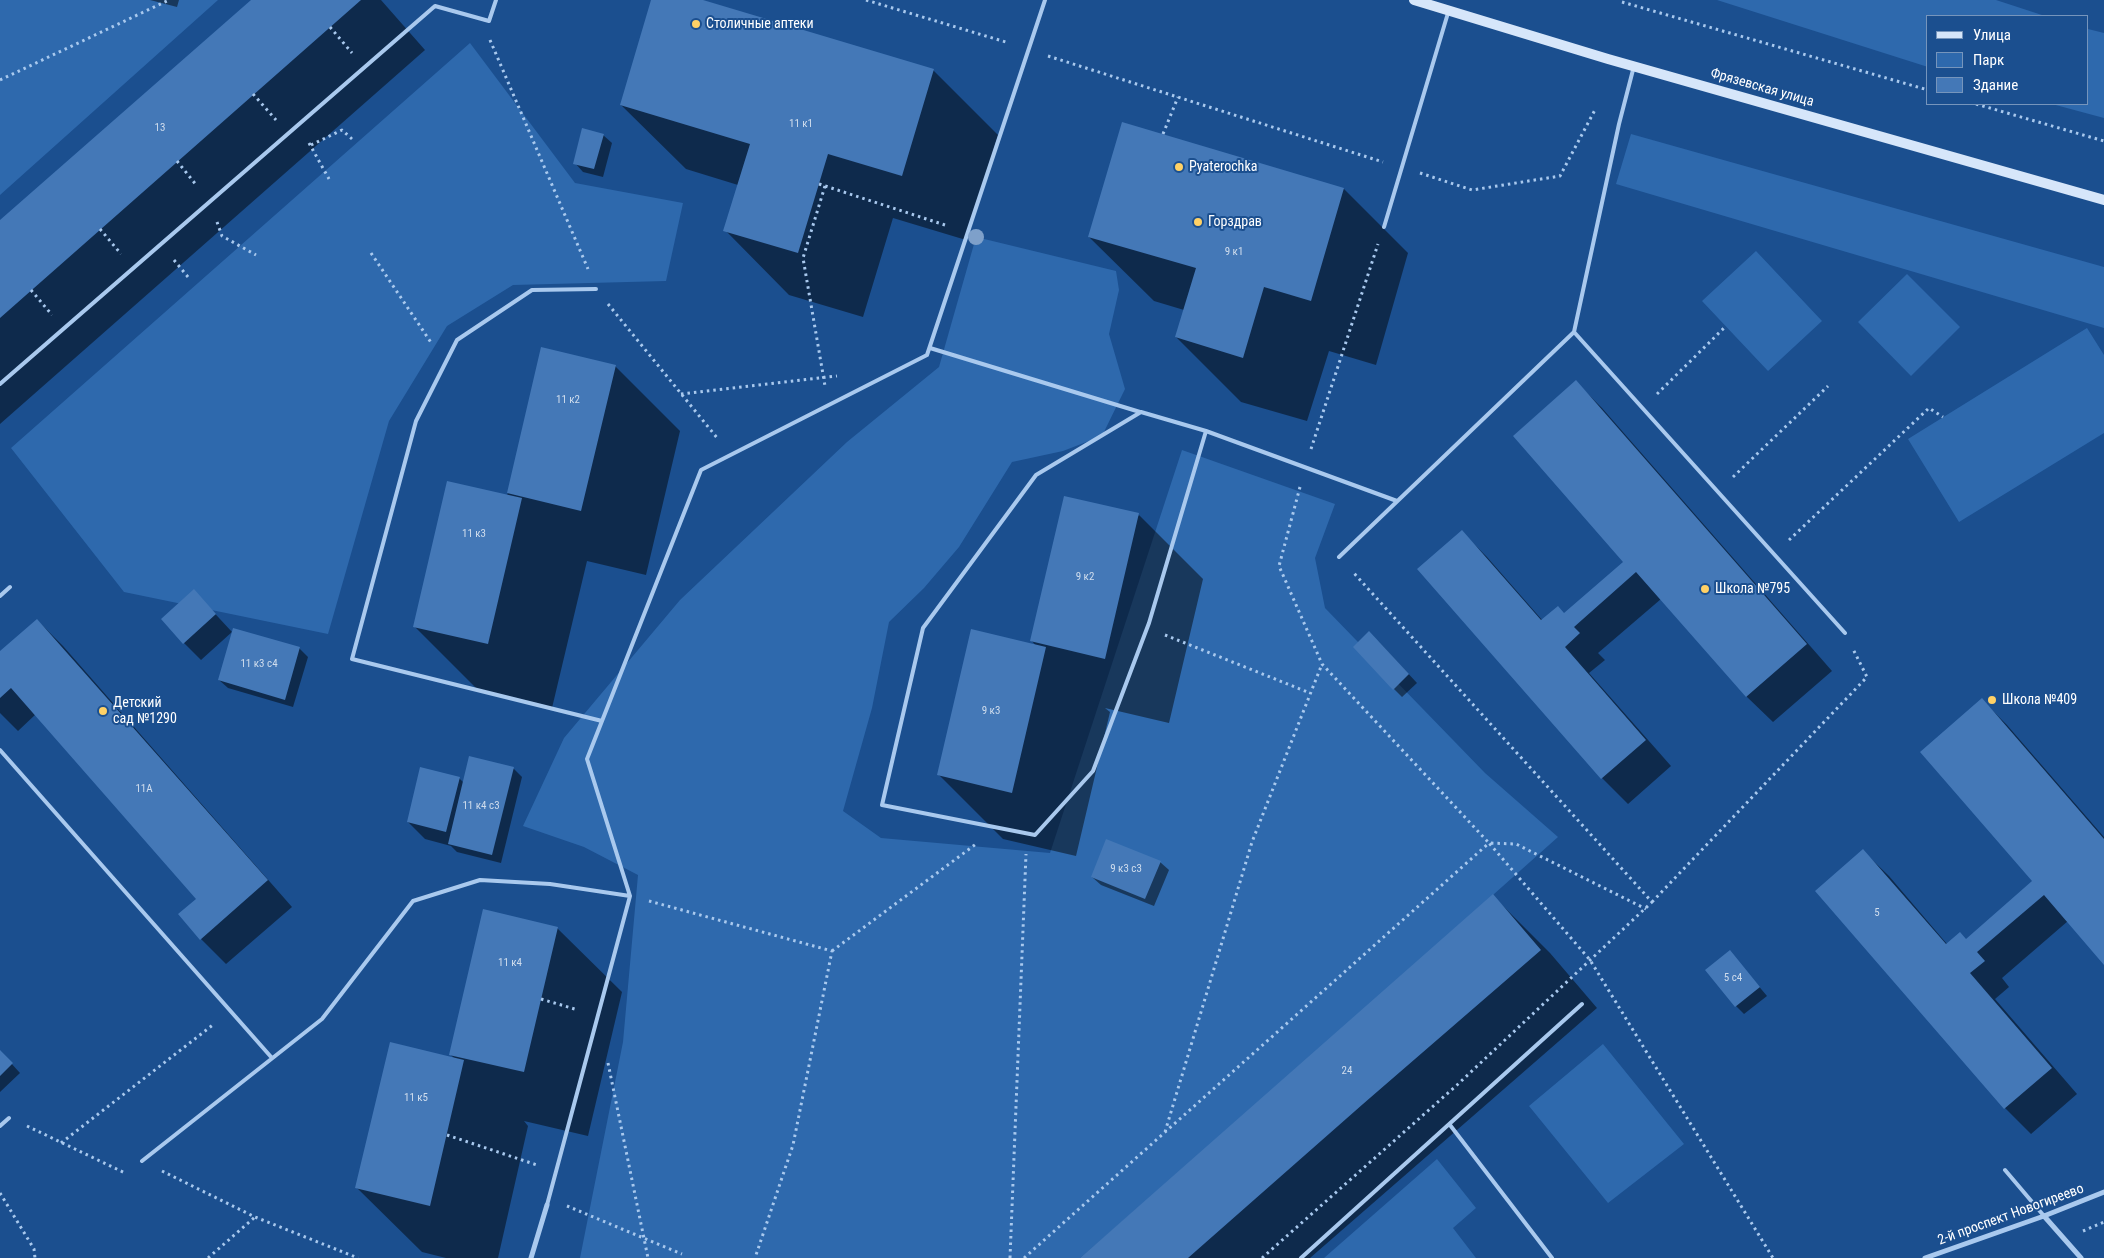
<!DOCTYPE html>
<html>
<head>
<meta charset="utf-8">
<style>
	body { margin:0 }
	#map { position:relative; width:2104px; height:1258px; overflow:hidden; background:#1b4f8f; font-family:"Roboto Condensed",sans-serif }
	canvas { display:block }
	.legend { position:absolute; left:1926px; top:15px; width:162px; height:90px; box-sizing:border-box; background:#1b4f8f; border:1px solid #7695bc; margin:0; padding:6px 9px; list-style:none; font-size:15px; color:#fff }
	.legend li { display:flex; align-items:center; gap:10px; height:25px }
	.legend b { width:25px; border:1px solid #7695bc }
</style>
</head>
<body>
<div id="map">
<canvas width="2104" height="1258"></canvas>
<ul class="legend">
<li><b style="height:6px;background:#d6e6fa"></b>Улица</li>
<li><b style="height:14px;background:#2e69ad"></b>Парк</li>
<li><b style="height:14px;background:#4478b7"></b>Здание</li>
</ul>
</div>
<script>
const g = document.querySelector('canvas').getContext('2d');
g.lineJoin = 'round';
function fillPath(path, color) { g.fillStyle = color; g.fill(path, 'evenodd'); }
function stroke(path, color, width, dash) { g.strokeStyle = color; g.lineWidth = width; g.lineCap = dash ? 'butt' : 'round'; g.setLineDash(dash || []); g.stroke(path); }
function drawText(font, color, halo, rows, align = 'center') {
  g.font = font + ' "Roboto Condensed",sans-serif'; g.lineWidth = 4; g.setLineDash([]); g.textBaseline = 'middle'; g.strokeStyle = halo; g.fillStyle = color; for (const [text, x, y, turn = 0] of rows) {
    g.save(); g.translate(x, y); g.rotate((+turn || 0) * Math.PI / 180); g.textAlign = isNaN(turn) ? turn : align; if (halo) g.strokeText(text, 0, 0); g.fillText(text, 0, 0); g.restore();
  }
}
fillPath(new Path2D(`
	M0,0H218L0,195Z
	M1717,0H1996L2045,16H1928V67Z
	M2088,29L2104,33V118L2052,104H2088Z
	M470,43L575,183L683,203L666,281L513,285L447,326L389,421L328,634L124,592L11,448Z
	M1631,134L2104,267V328L1616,184Z
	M976,237L1116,271L1119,290L1109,334L1125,389L1102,436L1063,451L1012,462L959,547L924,588L889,622L872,708L843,811L881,838L1050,853L1182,450L1335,504L1315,558L1325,608L1485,773L1558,837L1255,1107L1080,1258H580L623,1042L638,875L584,847L523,826L564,738L680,600L847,442L939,367Z
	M1756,251L1822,321L1768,371L1702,301Z
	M1907,274L1960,327L1911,376L1858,322Z
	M2087,328L2104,355V433L1959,522L1908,439Z
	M1603,1044L1684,1144L1608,1203L1529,1106Z
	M1437,1159L1476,1208L1453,1228L1476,1258H1324Z`), '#2e69ad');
fillPath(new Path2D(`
	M150,0H179L177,7Z
	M253,0H381L425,50L0,424V222Z
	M652,0H699L933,70L998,135L966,240L893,218L863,317L789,295L725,230L738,185L686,169L621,105Z
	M603,135L612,143L603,177L583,172L575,163Z
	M1344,189L1408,253L1376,365L1329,351L1307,421L1241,402L1176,337L1184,310L1154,301L1089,237Z
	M542,349L615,366L680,431L646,575L587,561L552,708L479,691L414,626L507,496Z
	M1576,382L1602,408L1832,671L1773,722L1747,697L1661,599L1598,653L1605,660L1589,673L1671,766L1628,804L1602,778L1419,569L1462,532L1487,557L1543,621L1565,614L1625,562Z
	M1139,515L1203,579L1169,723L1105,708L1110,712L1076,856L1003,839L938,774L1036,646L1032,641Z
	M194,591L232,632L201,660L184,643Z
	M37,620L63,646L292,907L226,964L201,939L198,899L36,714L18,731L0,713V653Z
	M1378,641L1417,683L1402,697L1394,689Z
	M299,648L308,657L293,707L228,688L219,680Z
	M1982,700L2007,725L2104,837V963L2068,921L2002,978L2009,987L1995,999L2077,1094L2031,1134L2005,1108L1817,891L1863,851L1889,876L1947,944L1966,940L2034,882Z
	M470,758L514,769L522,777L501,863L457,852L451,846L425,839L408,822L459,778L464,783Z
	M1160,862L1169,870L1154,906L1101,885L1092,877Z
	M1493,896L1550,953L1597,1008L1310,1258H1081Z
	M557,928L622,992L588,1136L524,1121L528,1126L498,1258H446L422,1252L357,1188L455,1059L450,1054Z
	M1730,952L1767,996L1744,1014L1736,1006Z
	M0,1051L20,1073L0,1092Z`), '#0007');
fillPath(new Path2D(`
	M251,0H361L0,318V220Z
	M651,0H703L934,69L902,176L828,154L798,253L723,231L750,144L620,105Z
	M1122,122L1344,188L1311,301L1264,287L1243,358L1175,337L1196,268L1088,237Z
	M582,128L604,134L594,169L573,164Z
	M541,347L616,365L581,511L507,493Z
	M1576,380L1807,644L1746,697L1636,572L1574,627L1580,633L1565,647L1646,740L1601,779L1417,569L1462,530L1541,620L1558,606L1564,613L1623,562L1513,436Z
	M447,481L522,498L488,644L413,627Z
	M1064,496L1139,513L1105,659L1030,641Z
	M194,589L216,614L183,644L161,619Z
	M37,619L268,880L200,940L178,914L196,899L11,688L0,698V651Z
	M233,628L300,647L285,700L218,680Z
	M971,629L1046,647L1012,793L937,775Z
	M1369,631L1409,674L1393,690L1353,647Z
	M1982,698L2104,839V965L2044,895L1977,952L1985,961L1970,973L2052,1068L2004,1109L1815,891L1863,849L1946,944L1960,932L1966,939L2032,881L1920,752Z
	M469,756L514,767L492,855L448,844Z
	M420,767L460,777L446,832L407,822Z
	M1106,839L1161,861L1145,899L1091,877Z
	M1493,894L1541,950L1363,1104L1188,1258H1080Z
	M483,909L558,927L524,1072L449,1055Z
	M1730,950L1760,987L1735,1007L1705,970Z
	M390,1042L464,1060L430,1206L355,1188Z
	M0,1050L13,1063L0,1076Z`), '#4478b7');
stroke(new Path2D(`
	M866,0L1009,43
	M1622,2L1928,90
	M330,27L352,53
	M490,40L588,269
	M1048,56L1383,162
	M0,80L169,0
	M253,94L276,120
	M1976,104L2104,141
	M1163,134L1178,97
	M309,143L329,179
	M311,145L342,130L352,139
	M177,161L197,186
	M1420,173L1472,190L1560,176L1596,108
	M819,184L948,226
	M825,186L803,258L825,386
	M217,222L222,236L256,255
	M100,229L121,254
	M371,253L432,344
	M174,260L188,277
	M31,290L52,315
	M608,304L718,439
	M681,394L837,376
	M1657,394L1726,326
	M1311,449L1378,244
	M1733,477L1828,386
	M1300,487L1279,566L1322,664L1489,843L1516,844L1646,909
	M1789,540L1929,408L1943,417
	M1165,635L1310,693
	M649,901L832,951L793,1145L755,1258
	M1652,902L1867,677L1853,649
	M832,951L976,844
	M541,999L578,1010
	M608,1063L648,1258
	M27,1126L125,1173
	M1165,1132L1252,842L1322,664
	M447,1135L537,1165
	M61,1143L214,1024
	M162,1171L255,1217L358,1258
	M0,1193L34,1249L35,1258
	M567,1206L682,1254
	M2083,1231L2104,1222
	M208,1258L255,1217
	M1010,1258L1026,854
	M1024,1258L1489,843L1590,960L1773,1258
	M1262,1258L1457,1085L1652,902L1352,571`), '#a9c9ee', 3, [2.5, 4]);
stroke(new Path2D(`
	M1384,227L1448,13
	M596,289L532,290L457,340L416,421L352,659L602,721
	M1574,332L1845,633
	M930,348L1140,412
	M0,384L435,6L489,21L496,0
	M1141,412L1206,431L1149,623L1093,771L1035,835L882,805L923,628L1036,475Z
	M1206,431L1397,501
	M1339,557L1574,332L1619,124L1634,66
	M0,596L10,587
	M0,750L272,1058
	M1450,1125L1552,1258
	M0,1126L9,1118
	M142,1161L322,1019L413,901L480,880L550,884L630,896
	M2005,1170L2044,1216
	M547,1205L630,896L587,759L701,470L927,355L1045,0
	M1301,1258L1582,1004`), '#a9c9ee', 4);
stroke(new Path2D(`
	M2044,1216L2081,1258
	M531,1258L547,1205
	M1925,1258L2044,1216L2104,1192`), '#a9c9ee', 5);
stroke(new Path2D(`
	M1414,0L1608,59L2104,200`), '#d6e6fa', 10);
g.fillStyle = '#7ea0ca';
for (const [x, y] of [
	[976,237]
]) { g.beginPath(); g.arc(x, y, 8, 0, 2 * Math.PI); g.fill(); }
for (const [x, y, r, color] of [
	[696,24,5,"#ffd166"],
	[1179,167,5,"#ffd166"],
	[1198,222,5,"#ffd166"],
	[1705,589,5,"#ffd166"],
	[1992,700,5,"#ffd166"],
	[103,711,5,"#ffd166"]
]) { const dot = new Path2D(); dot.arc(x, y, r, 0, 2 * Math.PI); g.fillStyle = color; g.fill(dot); stroke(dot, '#1b4f8f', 2); }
drawText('11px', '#d0dded', null, [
	["11 к1",801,124],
	["13",160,128],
	["9 к1",1234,252],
	["11 к2",568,400],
	["11 к3",474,534],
	["9 к2",1085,577],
	["11 к3 с4",259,664],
	["9 к3",991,711],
	["11А",144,789],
	["11 к4 с3",481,806],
	["9 к3 с3",1126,869],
	["5",1877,913],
	["11 к4",510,963],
	["5 c4",1733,978],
	["24",1347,1071],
	["11 к5",416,1098]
]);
drawText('14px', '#fff', '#1b4f8f', [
	["Столичные аптеки",706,24],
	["Pyaterochka",1189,167],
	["Горздрав",1208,222],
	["Школа №795",1715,589],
	["Школа №409",2002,700],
	["Детский",113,703],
	["сад №1290",113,719]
], 'left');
drawText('14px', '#fff', '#1b4f8f', [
	["Фрязевская улица",1762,88,16],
	["2-й проспект Новогиреево",2011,1215,-20]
]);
</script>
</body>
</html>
